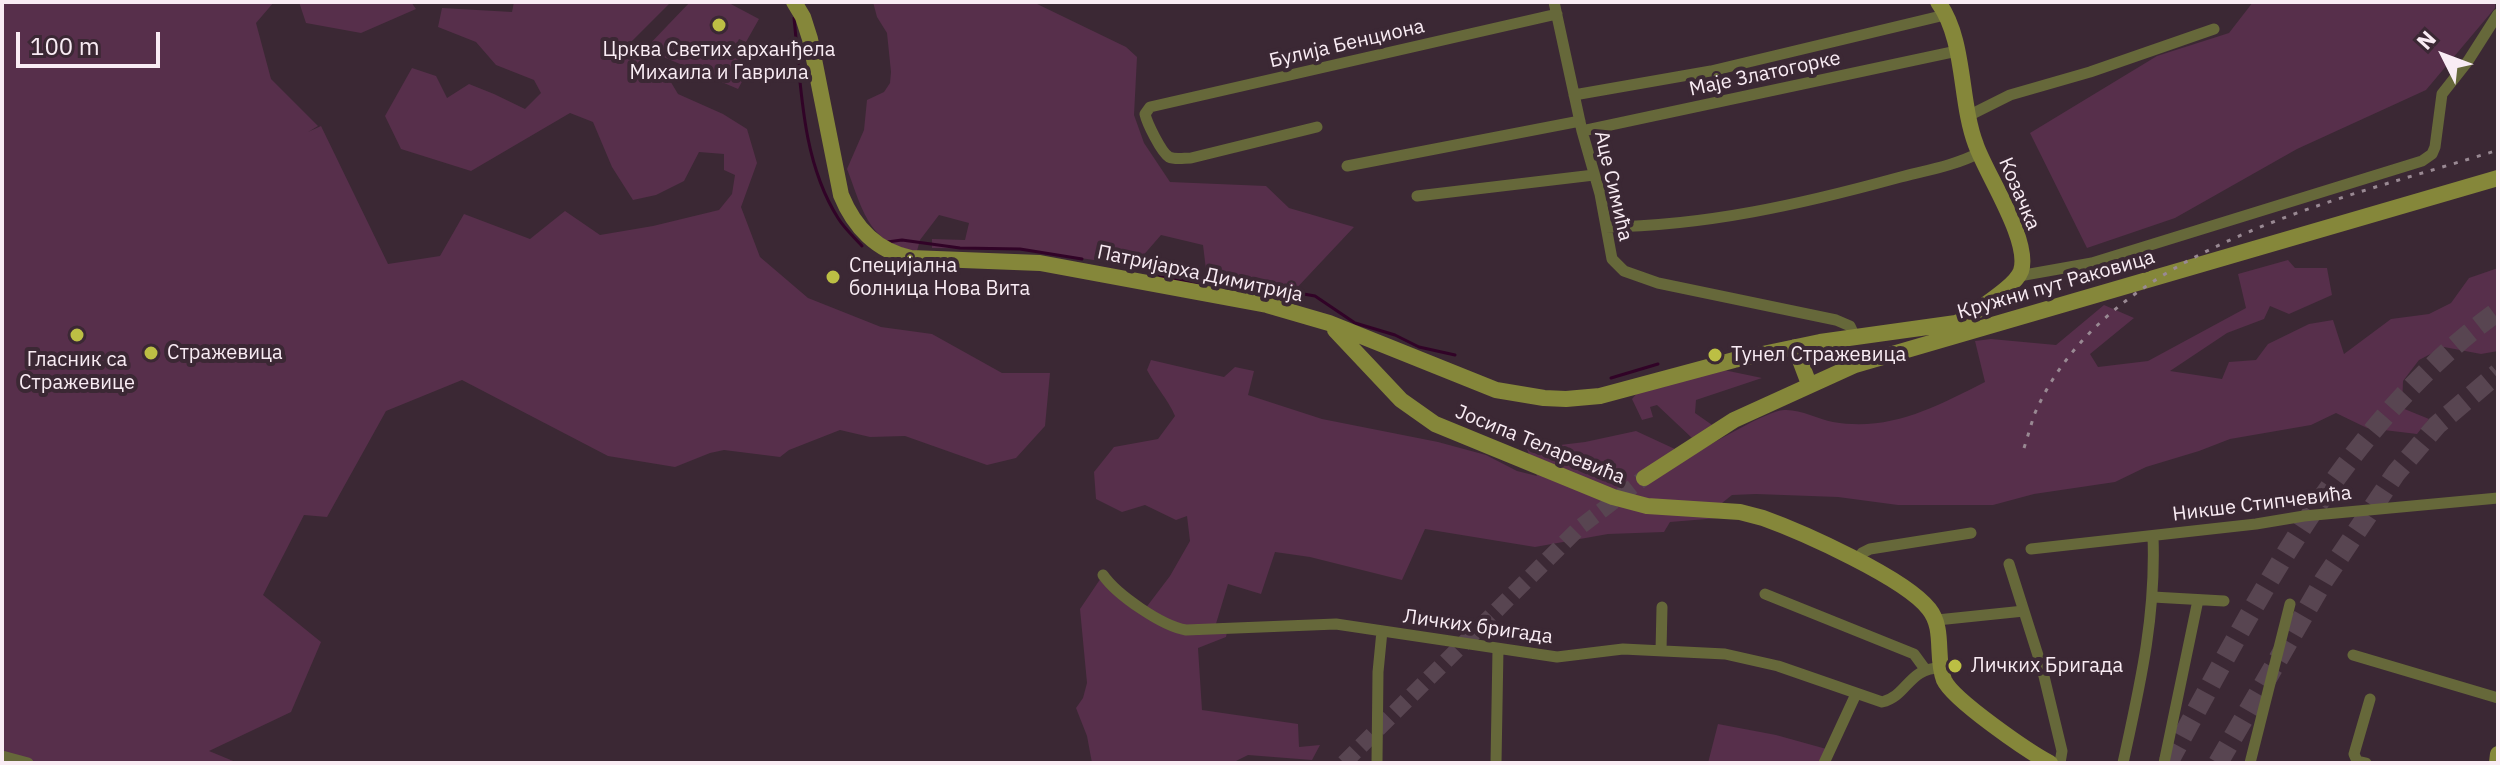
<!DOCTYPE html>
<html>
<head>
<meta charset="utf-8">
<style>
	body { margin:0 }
	#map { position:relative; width:2500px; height:765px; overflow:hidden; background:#3b2834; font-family:"IBM Plex Sans",sans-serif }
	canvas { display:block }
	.frame { position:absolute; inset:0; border:4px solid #f9ecf4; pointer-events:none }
	.north { position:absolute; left:2404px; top:16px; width:80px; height:80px; -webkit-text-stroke:6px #3b2834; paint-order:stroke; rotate:312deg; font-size:22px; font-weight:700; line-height:32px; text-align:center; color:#f9ecf4 }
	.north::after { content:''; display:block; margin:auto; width:28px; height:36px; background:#f9ecf4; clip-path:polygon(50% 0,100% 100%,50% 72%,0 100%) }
	.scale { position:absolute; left:16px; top:32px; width:144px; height:36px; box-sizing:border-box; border:4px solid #f9ecf4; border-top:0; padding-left:10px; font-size:24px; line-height:28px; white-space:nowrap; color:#f9ecf4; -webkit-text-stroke:6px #3b2834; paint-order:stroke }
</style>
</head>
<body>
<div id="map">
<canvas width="2500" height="765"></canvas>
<div class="frame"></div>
<div class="north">N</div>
<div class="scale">100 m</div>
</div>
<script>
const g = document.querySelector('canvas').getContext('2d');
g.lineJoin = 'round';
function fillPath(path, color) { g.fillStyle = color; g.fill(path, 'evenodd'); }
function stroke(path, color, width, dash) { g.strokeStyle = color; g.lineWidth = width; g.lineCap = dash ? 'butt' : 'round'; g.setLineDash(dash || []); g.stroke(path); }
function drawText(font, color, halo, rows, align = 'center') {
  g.font = font + ' "IBM Plex Sans",sans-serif'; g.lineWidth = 8; g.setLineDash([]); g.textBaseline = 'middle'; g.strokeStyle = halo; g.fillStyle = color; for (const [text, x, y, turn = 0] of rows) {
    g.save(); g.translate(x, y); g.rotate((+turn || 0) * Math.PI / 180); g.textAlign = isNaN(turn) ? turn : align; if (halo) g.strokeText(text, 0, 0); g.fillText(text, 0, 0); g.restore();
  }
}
fillPath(new Path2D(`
	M2,2H274L256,23L271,79L318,126L308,132L321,126L388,264L440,256L464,214L530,239L565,211L600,235L653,226L719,210L732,194L735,175L724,170V154L699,152L684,181L656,195L633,200L612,167L593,122L570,113L471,171L401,149L385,116L412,68L436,76L447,98L469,84L494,94L525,109L541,93L534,80L496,65L476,42L438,27L442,8L512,12L514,2H671L626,47L669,79L678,94L723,114L747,129L757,163L741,207L760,257L808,298L881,327L932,334L1002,373H1050L1045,426L1016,458L987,465L905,436L870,437L840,430L789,450L780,457L724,450L710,453L675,467L608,456L462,380L386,411L327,517L304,515L263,595L321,642L291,712L209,751L238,763H2Z
	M299,2H411L416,9L361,33L306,23Z
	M690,2H727L759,19L746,42L739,39L732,53L740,57L733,72L744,78L738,89L645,49Z
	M873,2H1033L1126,47L1137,57L1134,115L1144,143L1170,182L1266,186L1289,208L1354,227L1292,293L1208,286L1203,245L1161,235L1134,266L1020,249L932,248V239L965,240L969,223L939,215L920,240L917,251C868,244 863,210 847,169L864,130L867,100L884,92L890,83L891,72L887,33L877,17Z
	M2253,2H2495V8L2426,90L2297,149L2175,218L2087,248L2030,133L2157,56L2229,33Z
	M2288,260L2295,268H2327L2332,295L2289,314L2270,306L2264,319L2227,333L2170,371L2222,379L2229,362L2256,360L2268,344L2309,324L2333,320L2344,354L2391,319L2429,314L2451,303L2469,278L2498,268V351L2481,354L2444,347L2419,360L2403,381L2402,408L2429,419L2417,434L2367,428L2336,413L2311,425L2230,439L2199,451L2146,467L2115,482L2034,494L1993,505H1898L1838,497L1756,494L1732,495L1722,503L1719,518L1670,522L1664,532L1608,534L1535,547L1425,529L1402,580L1310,557L1275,552L1261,594L1228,584L1215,627H1228L1226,637L1198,648L1202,710L1298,724L1299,747L1320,745L1312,760L1248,755L1232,763H1092L1087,736L1076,708L1083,698L1087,683L1080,609L1103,575L1145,609L1170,576L1190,541L1187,516L1176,520L1145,505L1122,512L1096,499L1094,472L1114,447L1158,439L1175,416C1168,399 1155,386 1147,370L1151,360L1224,377L1235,367L1254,371L1248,395L1322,419L1438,442L1486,455L1517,471L1537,476L1527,449L1585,442L1636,431L1690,456C1709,446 1766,411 1784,410C1800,409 1818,419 1833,422C1890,432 1935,407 1985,382L1975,341L1991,339L2056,345L2104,305L2134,318L2090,354L2098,367L2148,361L2246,308L2238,274Z
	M1719,369L1762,378L1696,400L1695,413L1715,427L1692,438L1657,405L1650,407L1653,417L1642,420L1632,399L1638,392Z
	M1718,724L1776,735L1830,750L1824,763H1708Z`), '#572f4b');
stroke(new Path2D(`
	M794,18C801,83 801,160 838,218C844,228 854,237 862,246
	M887,242L902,240L960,248L1020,249L1082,259
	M1127,260L1147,264L1161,276L1193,282L1269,284L1281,290L1315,296L1355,323L1395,335L1419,347L1455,355
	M1611,378L1658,364`), '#310327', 3);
stroke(new Path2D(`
	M1344,763L1580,527L1644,478`), '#584551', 16, [16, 8]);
stroke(new Path2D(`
	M2168,763C2257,600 2344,423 2498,311
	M2218,763L2324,580L2396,473L2437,425L2498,373`), '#584551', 20, [20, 10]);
stroke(new Path2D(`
	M1554,2L1582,131L1600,194L1612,259L1624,271L1658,283L1836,320L1850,326L1856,339
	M1574,95L1711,71L1945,15
	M1968,116L2010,95L2090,72L2214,29
	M1317,127L1191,158C1184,158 1175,160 1169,157C1161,152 1147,123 1145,114L1150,107L1557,14
	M1582,131L1957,51
	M1347,166L1580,121
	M1417,196L1594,175
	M1606,227C1705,226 1802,204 1897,178C1923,171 1954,166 1979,153
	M2019,276L2092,263L2422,161L2432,154L2435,147L2442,94L2468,61L2498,14
	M2031,549L2256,524L2304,516L2498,498
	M1856,561L1862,553L1870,549L1971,533
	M2009,564L2042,668L2062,751L2060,763
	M1103,575C1117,595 1162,626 1186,630L1336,624L1557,657L1623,649L1725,654L1778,666L1882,702C1908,696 1908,667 1942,668
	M1765,594L1914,654L1925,669
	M2153,597L2224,601
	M1937,620L2024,611
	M1661,651L1662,607
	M2353,655L2498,698
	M2,756L28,763
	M1377,762L1378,672L1382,631
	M1496,763L1498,649
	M1824,763L1856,694
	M2123,763C2140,685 2156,617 2153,536
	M2164,763L2198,600
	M2250,763L2290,604
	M2366,763L2357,761L2354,754L2370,699`), '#66683a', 11);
stroke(new Path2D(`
	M794,2L803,17L810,39L841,195C854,227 877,251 911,258L1040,263L1267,305L1329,323L1496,390L1544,398L1566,399L1600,396L1734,360L1820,342L1956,323L1966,319C1980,307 2015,287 2021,271C2031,241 1986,174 1976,145C1959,101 1966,40 1938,2
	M1335,330L1401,400L1435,424L1613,497L1647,506L1740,512L1763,518C1802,532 1905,578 1929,609C1945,629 1935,657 1944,680C1953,700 2029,752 2050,763
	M1795,347L1809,384
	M1644,478L1734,420L1855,365L2498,178
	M2497,763L2498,754`), '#85873a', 16);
stroke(new Path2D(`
	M2024,448C2028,436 2031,424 2035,413C2108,246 2342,200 2498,150`), '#998993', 3, [4, 8]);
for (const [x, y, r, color] of [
	[719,25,8,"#bcbf44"],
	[833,277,8,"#bcbf44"],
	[77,335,8,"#bcbf44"],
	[151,353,8,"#bcbf44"],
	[1715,355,8,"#bcbf44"],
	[1955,666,8,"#bcbf44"]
]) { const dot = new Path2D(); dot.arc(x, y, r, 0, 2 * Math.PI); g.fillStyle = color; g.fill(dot); stroke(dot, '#3b2834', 3); }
drawText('20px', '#f9ecf4', '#3b2834', [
	["Булија Бенциона",1347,44,-13],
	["Маје Златогорке",1765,74,-12],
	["Аце Симића",1613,186,77],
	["Козачка",2019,194,67],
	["Патријарха Димитрија",1200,274,12],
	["Кружни пут Раковица",2056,285,-16],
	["Јосипа Теларевића",1540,445,22],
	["Никше Стипчевића",2262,504,-7],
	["Личких бригада",1478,627,8]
]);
drawText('20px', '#f9ecf4', '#3b2834', [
	["Црква Светих арханђела",719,50,"center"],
	["Михаила и Гаврила",719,73,"center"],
	["Специјална",849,266],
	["болница Нова Вита",849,289],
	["Стражевица",167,353],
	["Тунел Стражевица",1731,355],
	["Гласник са",77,360,"center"],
	["Стражевице",77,383,"center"],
	["Личких Бригада",1971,666]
], 'left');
</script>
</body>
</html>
